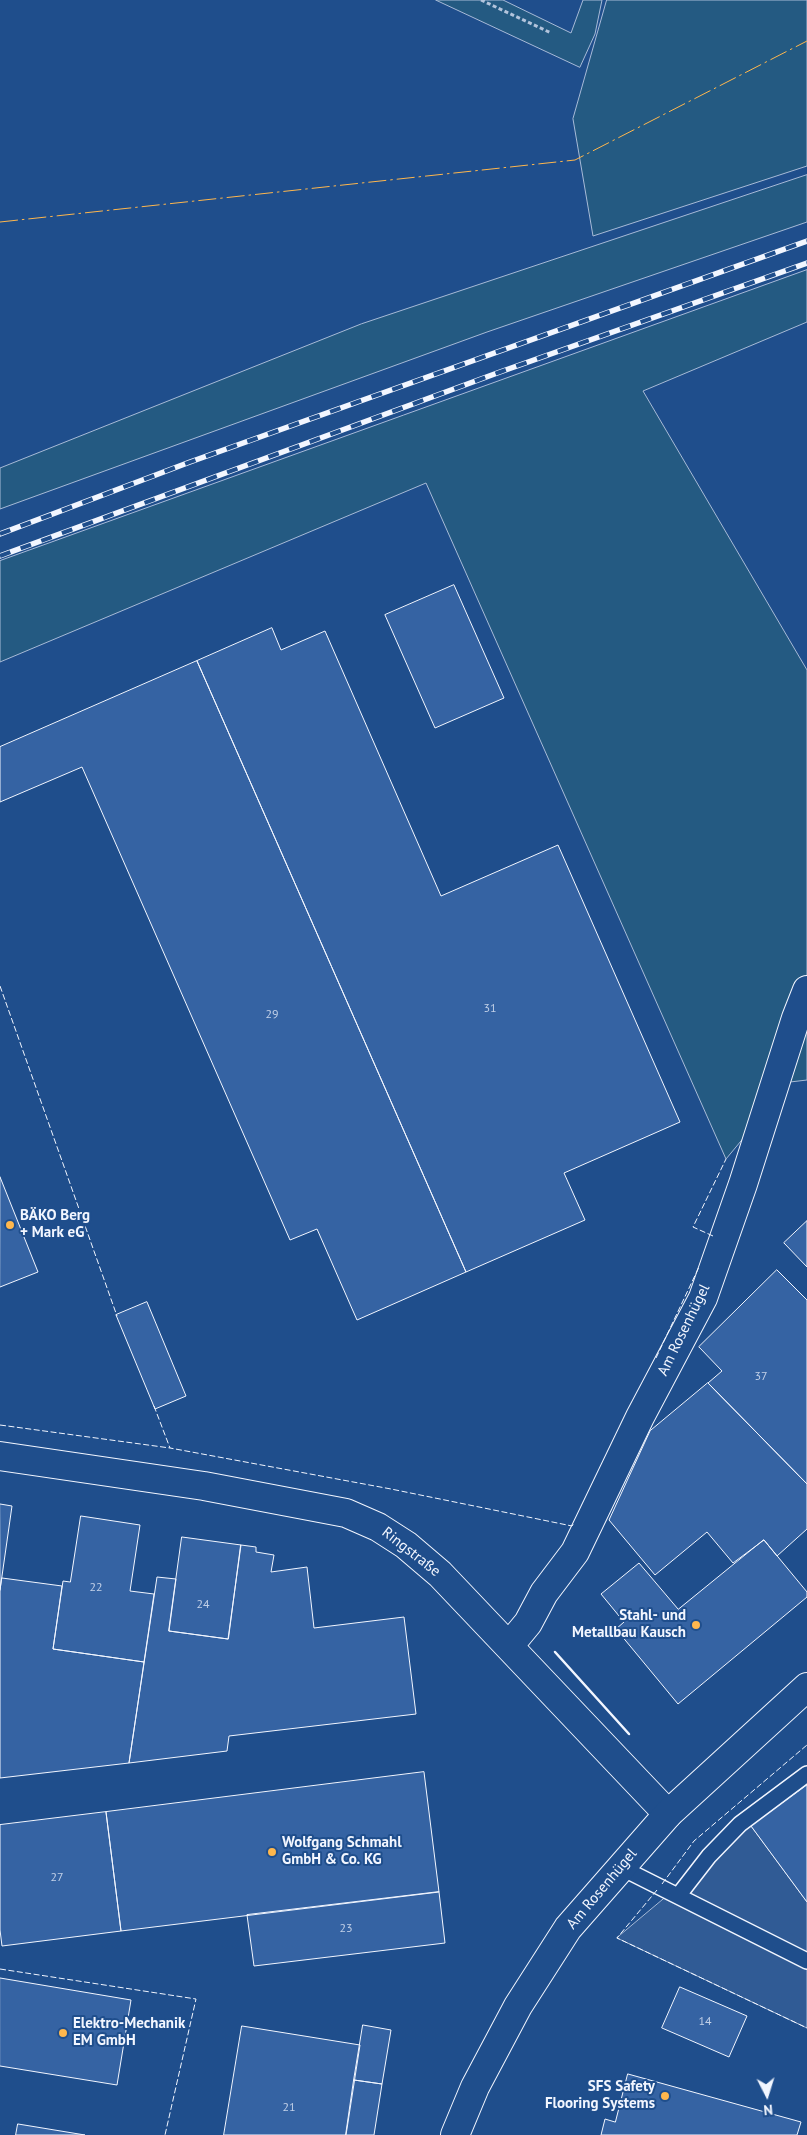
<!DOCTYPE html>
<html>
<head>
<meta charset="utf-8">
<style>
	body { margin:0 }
	#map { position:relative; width:807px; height:2135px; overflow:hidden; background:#1f4e8c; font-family:"PT Sans",sans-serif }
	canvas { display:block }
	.north { position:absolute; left:742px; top:2070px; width:50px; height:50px; -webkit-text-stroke:4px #1f4e8c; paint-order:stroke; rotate:175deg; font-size:14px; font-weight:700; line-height:20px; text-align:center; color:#f2f6ff }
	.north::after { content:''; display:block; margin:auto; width:18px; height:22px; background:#f2f6ff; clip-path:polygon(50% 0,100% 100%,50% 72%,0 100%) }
</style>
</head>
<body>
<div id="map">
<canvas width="807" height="2135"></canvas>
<div class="north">N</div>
</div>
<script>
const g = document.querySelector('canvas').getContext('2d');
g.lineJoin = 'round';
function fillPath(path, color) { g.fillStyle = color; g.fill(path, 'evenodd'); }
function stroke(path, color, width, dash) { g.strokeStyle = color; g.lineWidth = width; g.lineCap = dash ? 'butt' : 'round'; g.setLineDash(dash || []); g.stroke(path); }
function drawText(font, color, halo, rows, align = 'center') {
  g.font = font + ' "PT Sans",sans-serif'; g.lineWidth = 4; g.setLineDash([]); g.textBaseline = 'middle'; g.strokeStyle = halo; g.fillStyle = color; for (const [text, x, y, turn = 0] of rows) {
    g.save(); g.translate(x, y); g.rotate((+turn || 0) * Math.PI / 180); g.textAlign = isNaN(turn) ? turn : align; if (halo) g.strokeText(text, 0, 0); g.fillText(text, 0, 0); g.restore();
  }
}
const green = new Path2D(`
	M436,0H503L571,33L583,0H602L595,34L580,67Z
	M607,0H807V166L593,236L573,119Z
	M807,175V222L487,332L0,509V468L361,324Z
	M807,270V322L643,391L807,670V1080L790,1082L726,1159L426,483L0,662V561Z`);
fillPath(green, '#245a82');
stroke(green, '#a8bbd7', 1);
const parking = new Path2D(`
	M751,1826L807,1902V2028L617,1938Z`);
fillPath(parking, '#305b95');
stroke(parking, '#a8bbd7', 1);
const building = new Path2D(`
	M454,585L504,698L435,728L385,615Z
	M272,628L281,650L325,631L441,896L558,845L680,1122L564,1173L585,1220L466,1272L197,661Z
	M197,661L466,1272L357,1320L317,1229L290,1240L82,767L0,802V747Z
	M0,1177L38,1272L0,1287Z
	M807,1221V1267L784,1243Z
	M777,1270L807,1300V1484L708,1383L722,1371L699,1347Z
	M147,1302L186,1396L155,1409L116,1315Z
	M708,1383L807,1484V1529L777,1556L764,1540L733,1563L707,1532L655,1575L609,1520L650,1431Z
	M0,1504L12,1506L0,1590Z
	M81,1516L140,1525L130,1591L154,1594L144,1662L53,1649L63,1581L70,1582Z
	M182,1537L241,1545L228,1639L169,1631Z
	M764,1540L807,1592V1597L678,1704L616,1629L624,1622L601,1594L639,1563L678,1609Z
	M241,1545L256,1547V1552L274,1555L271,1572L307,1567L314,1628L404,1617L416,1714L229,1736L227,1751L129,1763L157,1577L176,1579L169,1631L228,1639Z
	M2,1578L62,1586L53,1649L144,1662L129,1763L0,1778V1590Z
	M424,1772L439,1892L121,1931L106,1812Z
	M807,1785V1902L751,1826Z
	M106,1812L121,1931L2,1946L0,1930V1825Z
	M439,1892L445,1943L254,1966L247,1915Z
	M0,1978L131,2000L117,2085L0,2066Z
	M680,1987L747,2016L729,2057L662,2028Z
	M363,2025L391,2030L382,2084L354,2080Z
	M242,2026L360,2045L346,2135H224Z
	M628,2074L801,2122L797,2135H601L605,2119L615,2122Z
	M354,2080L382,2084L374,2135H346Z
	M18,2124L85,2135H16Z`);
fillPath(building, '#3563a3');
stroke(building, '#f2f6ff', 1);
const service = new Path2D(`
	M620,1867L807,1961
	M678,1896L709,1856L740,1824L807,1774`);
const minor = new Path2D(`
	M0,1456L204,1486L346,1513L378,1527L406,1545L440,1574L668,1814
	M509,1646L528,1623L544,1593L575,1552L640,1417L703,1298L743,1184L796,1018L807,990`);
const tertiary = new Path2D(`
	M455,2135L475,2087L518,2006L568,1928L668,1814L807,1687`);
stroke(service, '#f2f6ff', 18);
stroke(minor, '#f2f6ff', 30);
stroke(tertiary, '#f2f6ff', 30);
stroke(new Path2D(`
	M481,0L551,33`), '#b3c4dc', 3, [4, 2.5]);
stroke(service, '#1f4e8c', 15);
stroke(minor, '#1f4e8c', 28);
stroke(tertiary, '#1f4e8c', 28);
const rail = new Path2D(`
	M0,534L190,462L807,241
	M0,556L500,372L807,263`);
stroke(rail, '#f2f6ff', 5.5);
stroke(rail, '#1f4e8c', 4, [11]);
stroke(new Path2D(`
	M0,986L117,1316
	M713,1236L693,1227L726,1159
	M656,1358L699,1267
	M154,1406L170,1448L391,1489L572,1526L574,1523
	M0,1425L170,1448
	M662,1884L694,1841L807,1745
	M657,1890L617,1938L807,2028
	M0,1969L196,1999L165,2135`), '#f2f6ff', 1, [6, 2.5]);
stroke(new Path2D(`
	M555,1652L629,1734`), '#f2f6ff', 2.5);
stroke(new Path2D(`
	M0,222L575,160L807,41`), '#ffb74d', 1, [18, 4, 2.5, 4]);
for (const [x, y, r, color] of [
	[10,1225,5,"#ffb74d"],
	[696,1625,5,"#ffb74d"],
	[272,1852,5,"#ffb74d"],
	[63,2033,5,"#ffb74d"],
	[665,2096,5,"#ffb74d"]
]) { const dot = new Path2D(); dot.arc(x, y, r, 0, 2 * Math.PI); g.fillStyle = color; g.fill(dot); stroke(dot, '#1f4e8c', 2); }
drawText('12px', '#c3d1e8', null, [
	["31",490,1009],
	["29",272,1015],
	["37",761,1377],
	["22",96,1588],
	["24",203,1605],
	["27",57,1878],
	["23",346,1929],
	["14",705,2022],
	["21",289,2108]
]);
drawText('bold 15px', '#f2f6ff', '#1f4e8c', [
	["BÄKO Berg",20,1216],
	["+ Mark eG",20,1233],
	["Stahl- und",686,1616,"right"],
	["Metallbau Kausch",686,1633,"right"],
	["Wolfgang Schmahl",282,1843],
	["GmbH & Co. KG",282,1860],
	["Elektro-Mechanik",73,2024],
	["EM GmbH",73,2041],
	["SFS Safety",655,2087,"right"],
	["Flooring Systems",655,2104,"right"]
], 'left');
drawText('15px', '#f2f6ff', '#1f4e8c', [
	["Am Rosenhügel",684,1330,-64],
	["Ringstraße",411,1552,38],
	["Am Rosenhügel",602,1889,-50]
]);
</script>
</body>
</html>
